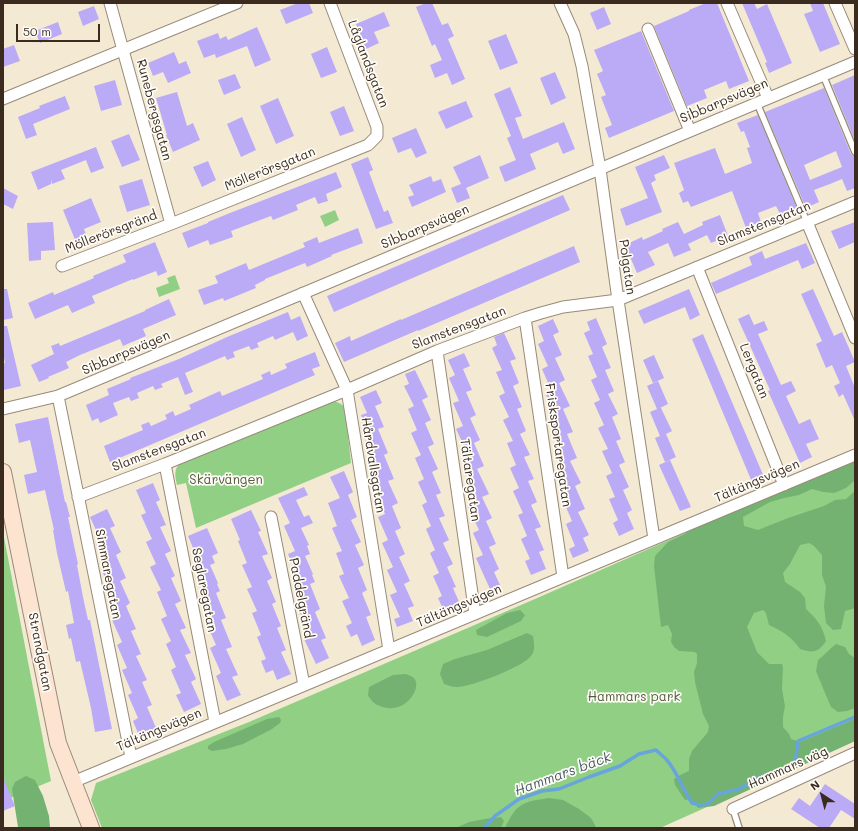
<!DOCTYPE html>
<html>
<head>
<meta charset="utf-8">
<style>
	body { margin:0 }
	#map { position:relative; width:858px; height:831px; overflow:hidden; background:#f4ead4; font-family:Mali,sans-serif }
	canvas { display:block }
	.frame { position:absolute; inset:0; border:4px solid #3b2a1e; pointer-events:none }
	.north { position:absolute; left:802px; top:775px; width:40px; height:40px; -webkit-text-stroke:3px #fdfcf7; paint-order:stroke; rotate:324deg; font-size:11px; font-weight:700; line-height:16px; text-align:center; color:#3b2a1e }
	.north::after { content:''; display:block; margin:auto; width:14px; height:18px; background:#3b2a1e; clip-path:polygon(50% 0,100% 100%,50% 72%,0 100%) }
	.scale { position:absolute; left:16px; top:24px; width:84px; height:18px; box-sizing:border-box; border:2px solid #3b2a1e; border-top:0; padding-left:5px; font-size:12px; line-height:14px; white-space:nowrap; color:#3b2a1e; -webkit-text-stroke:3px #fdfcf7; paint-order:stroke }
</style>
</head>
<body>
<div id="map">
<canvas width="858" height="831"></canvas>
<div class="frame"></div>
<div class="north">N</div>
<div class="scale">50 m</div>
</div>
<script>
const g = document.querySelector('canvas').getContext('2d');
g.lineJoin = 'round';
function fillPath(path, color) { g.fillStyle = color; g.fill(path, 'evenodd'); }
function stroke(path, color, width, dash) { g.strokeStyle = color; g.lineWidth = width; g.lineCap = dash ? 'butt' : 'round'; g.setLineDash(dash || []); g.stroke(path); }
function drawText(font, color, halo, rows, align = 'center') {
  g.font = font + ' Mali,sans-serif'; g.lineWidth = 3.5; g.setLineDash([]); g.textBaseline = 'middle'; g.strokeStyle = halo; g.fillStyle = color; for (const [text, x, y, turn = 0] of rows) {
    g.save(); g.translate(x, y); g.rotate((+turn || 0) * Math.PI / 180); g.textAlign = isNaN(turn) ? turn : align; if (halo) g.strokeText(text, 0, 0); g.fillText(text, 0, 0); g.restore();
  }
}
fillPath(new Path2D(`
	M335,210L339,220L325,227L320,216Z
	M175,275L180,289L159,297L156,288L169,283L167,278Z
	M332,401C338,402 342,403 345,409L351,463L196,528L186,483L177,485C175,476 173,468 182,462Z
	M855,459V741L660,828H102L91,800L96,783L249,722L535,599L812,477Z
	M3,532L51,781L3,801Z`), '#91cf85');
fillPath(new Path2D(`
	M855,459V480L846,488L834,493L823,492L812,489L799,495L784,498L770,502L743,517L744,526L758,530L788,518L824,506L835,500L846,499L855,491V608L845,611L841,629L833,630L826,623L824,606L826,587L822,575V555L814,546L809,543L800,545L790,564L783,573L785,582L800,592L805,598L806,609C817,619 823,627 826,641C818,653 813,653 800,649C792,637 782,631 769,625L766,613L763,610L754,613L747,627L757,652L769,664H782L783,667L782,689L785,706L783,717V727L789,734L791,739L800,742L855,719V741L714,806L698,808L691,799L685,800L675,785L674,779L682,774L689,771V759L692,751L708,732L709,726L703,714L695,682L694,672L697,663V654L695,652L679,651L674,647L671,642L672,634L668,625L661,627L654,566L655,556L668,542L683,535L702,523Z
	M520,610L525,615L521,621L487,637L477,635L476,630L507,613Z
	M527,633L533,636C534,643 536,651 530,657C522,667 469,688 456,687C452,687 448,685 444,684L440,674L443,664L455,659L487,650Z
	M836,644L845,647L849,654L855,658V708L847,711L838,712L831,707L820,681L816,671L818,660C825,655 829,649 836,644Z
	M406,674C408,675 412,676 414,678C421,687 411,700 403,705C394,710 381,709 373,702C371,700 369,697 368,695L369,687L393,675Z
	M279,717L281,720L280,723L272,729L243,744L226,749L212,751L208,749V746L214,742L267,719Z
	M26,776L35,780L43,796L49,816L50,827L49,828H19L18,827L12,789L15,782Z
	M549,798L563,800L579,809L591,818L596,827V828H505C517,803 522,802 549,798Z
	M501,817L504,821L501,828H456L469,822L485,819Z`), '#74b272');
stroke(new Path2D(`
	M484,828L495,816L519,799L542,791L559,789L589,777L620,766L639,754L656,750C659,753 663,756 666,759C677,771 683,790 692,803L700,805L708,804L718,794L739,789L760,777L779,771L795,764L798,741L855,717`), '#68a5da', 3.5);
fillPath(new Path2D(`
	M298,3H309L313,13L286,24L280,10Z
	M426,3H432L442,25L448,23L454,36L448,39L465,79L452,85L447,73L435,78L430,65L442,60L435,44L432,46L416,7Z
	M706,3H717L749,81L729,89L726,81L704,90L707,98L687,106L654,26L689,11V10Z
	M742,3H754L757,9L767,4L792,63L769,73L765,63L767,62Z
	M810,3H823L840,44L820,52L804,14L813,11Z
	M94,6L99,19L83,26L78,12Z
	M604,7L611,24L597,30L590,13Z
	M384,12L390,26L374,32L379,43L366,49L356,24Z
	M58,22L62,34L40,43L35,31Z
	M257,27L271,60L255,67L247,46L216,58L215,54L204,58L197,41L218,33L220,39L226,36L228,40Z
	M641,31L674,111L609,138L605,128L612,125L601,97L606,95L597,74L603,71L594,50Z
	M506,34L518,63L500,70L488,41Z
	M14,45L20,61L3,67V49Z
	M327,47L337,72L321,78L311,54Z
	M174,52L179,64L186,61L191,73L168,83L163,72L153,76L148,63Z
	M555,72L566,98L551,105L540,78Z
	M235,74L241,88L224,95L218,80Z
	M855,75V141L832,85Z
	M115,80L122,105L101,111L94,86Z
	M510,87L522,116L515,118L523,139L564,122L575,149L563,154L558,142L530,154L536,169L505,182L499,167L516,160L507,138L511,136L494,94Z
	M824,88L851,154L853,156H855V188L847,191L842,179L830,184L814,190L819,202L806,208L765,112ZM836,151L842,167L810,180L804,165Z
	M177,92L187,126L193,123L200,140L173,152L166,135H167L156,98Z
	M65,96L70,109L33,124L37,135L26,139L18,117L40,108L39,106Z
	M278,98L294,136L276,144L260,106Z
	M466,101L473,117L446,129L438,112Z
	M344,106L354,131L340,136L330,112Z
	M758,115L798,211L782,218L776,206L758,213L761,222L746,228L732,191L691,207L688,201L683,203L679,193L684,190L674,163L715,148L725,174L752,163L747,148L750,147L744,131L741,132L737,123Z
	M242,117L256,150L241,157L227,124Z
	M416,128L427,153L416,158L411,148L398,153L392,138Z
	M129,134L140,160L122,167L111,141Z
	M96,147L104,168L91,173L86,160L61,170L65,179L52,184L51,179V184L38,190L31,172Z
	M480,155L489,178L466,188L470,198L457,203L451,188L461,184L453,167Z
	M664,155L670,168L654,175L656,180L651,183L662,212L626,226L620,209L648,198L635,167Z
	M368,157L373,170L369,172L376,191L384,212L388,210L393,223L376,229L351,164Z
	M208,161L216,180L202,187L193,167Z
	M336,172L342,187L326,194L328,201L318,204L315,197L296,205L298,210L273,220L271,216L231,231L233,237L210,245L208,240L188,248L182,233L208,223V222L230,213Z
	M431,176L433,182L441,179L446,192L412,207L408,197L414,195L409,185Z
	M142,179L150,205L127,212L119,186Z
	M3,188L18,196L13,209L3,204Z
	M563,195L570,210L334,312L327,296Z
	M91,198L101,222L84,229L87,237L76,242L63,210Z
	M720,215L728,236L711,243L707,235L688,244L691,250L674,257L668,243L648,252L655,265L637,273L625,245L642,237L643,240L663,231L662,229L678,222L684,234L703,225L702,222Z
	M53,222L55,250L41,251V260L29,261L27,223Z
	M855,222V242L839,249L831,231Z
	M358,228L363,243L331,255L332,256L307,267L305,263L265,279V280L255,285L256,288L234,297L224,301L223,298L204,305L198,290L218,283L215,276L246,263L249,270L305,247L303,243L317,237L319,243Z
	M155,242L167,272L158,276L156,271L133,280V279L92,296L95,303L72,313L68,305L35,319L28,303L53,292L54,295L94,278L93,276L126,262L123,255Z
	M806,243L815,263L802,269L798,260L716,294L711,283L752,265L749,257L762,251L765,259Z
	M574,246L580,262L418,331V330L344,362L335,343L350,336L351,341L401,319V320Z
	M3,289H7L13,318L3,320Z
	M689,289L700,315L690,320L685,307L644,324L638,311Z
	M813,289L834,336L842,332L855,362L846,366L855,388V421L843,394L839,397L834,386L840,383L832,365L826,368L816,344L822,341L801,294Z
	M169,299L176,315L143,329L146,336L123,346L120,339L80,355L66,362L69,368L48,377L49,378L39,382L31,365L54,354L51,346L59,343L60,346L145,311V310Z
	M288,312L291,320L300,316L308,336L297,341L293,332L275,340L273,336L257,343L259,347L251,350L249,346L233,352L235,357L227,360L225,356L185,373L193,392L185,395L178,377L161,384L163,387L155,390L153,386L137,393L139,398L131,401L129,397L113,403L118,415L100,423L98,418L92,421L86,405L109,395L107,389L131,379L130,378L179,359L227,337Z
	M749,314L754,325L764,321L768,330L758,334L781,385L791,381L796,391L786,396L799,424L810,419L819,439L806,444L812,457L800,463L768,391L770,390L738,319Z
	M596,318L607,344L602,347L611,368L605,370L614,391L608,394L618,414L612,417L621,439L616,441L625,462L619,465L629,487L623,490L632,510L627,513L634,529L619,536L613,523L618,520L609,499L615,497L606,476L612,473L602,451L608,449L598,428L604,425L594,403L600,400L591,380L597,377L588,356L593,354L584,333L590,330L587,322Z
	M553,319L559,332L553,335L562,355L555,358L565,380L559,383L570,406L563,409L573,432L567,434L577,458L570,461L581,483L575,486L585,509L578,512L589,535L583,538L589,551L573,558L569,549L575,546L566,524L572,521L562,498L568,495L557,472L564,469L554,446L560,444L550,420L556,417L546,395L552,392L542,369L548,366L538,344L544,341L538,326Z
	M3,326H7L21,386L4,390L3,384V364L5,363L3,353Z
	M504,333L516,359L510,361L519,383L513,386L522,407L517,409L526,431L520,434L530,455L524,457L534,479L528,481L537,502L531,505L541,527L535,529L544,550L539,552L546,569L531,575L525,561L530,559L521,539L527,536L518,515L523,513L513,491L519,488L510,468L516,465L507,443L513,441L503,420L509,417L499,396L505,393L496,372L502,370L492,348L497,345L494,337Z
	M703,334L764,477L752,482L692,339Z
	M315,352L320,366L312,369L315,375L110,462L104,446L143,430L141,425L149,422L151,426L167,419L165,415L173,411L175,416L191,409L189,405L220,391L222,396L263,379L261,375L270,371L271,375L287,368L285,364Z
	M464,353L470,366L463,369L472,390L466,392L476,415L470,418L480,440L474,443L484,466L477,469L489,494L482,497L492,518L486,521L496,544L489,547L499,569L494,572L500,585L490,589L476,558L483,555L473,533L479,530L468,507L475,504L465,483L472,480L461,455L467,452L456,429L463,426L453,403L459,401L449,378L455,375L448,360Z
	M654,355L664,378L653,383L643,360Z
	M415,370L428,397L422,400L431,420L425,423L434,444L428,447L438,469L432,472L441,493L436,495L445,516L439,518L449,540L443,543L453,564L447,567L456,587L453,588L460,604L444,611L438,598L442,596L433,576L439,573L430,553L435,550L426,529L431,526L422,505L427,502L418,482L424,479L415,458L421,455L411,433L417,430L408,409L414,406L404,386L409,384L405,374Z
	M658,381L668,404L660,408H661L672,431L666,434L676,457L665,462L655,438L660,436L650,412L657,409L647,386Z
	M376,390L382,403L375,406L384,427L378,429L388,453L384,455L394,479L388,481L398,503L392,506L401,528L395,531L405,554L399,557L410,581L404,584L414,606L408,608L413,621L397,627L394,619L400,617L390,595L397,592L387,570L393,567L382,543L388,540L378,517L385,514L375,492L381,489L371,467L376,465L365,441L371,439L361,415L367,413L360,397Z
	M48,417L65,502H66L70,517H68L78,564L77,565L83,597L88,620H90L112,729L95,732L91,708L80,661L76,662L71,638L69,639L66,625L74,623L68,591L66,592L57,553L53,530H54L45,490L28,494L24,475L37,472L30,440L19,443L15,424Z
	M670,460L691,507L680,511L659,465Z
	M344,471L353,492L348,495L357,517L351,520L361,542L355,545L364,565L358,568L367,590L362,593L371,615L366,617L375,640L362,646L357,634L351,637L346,626L352,623L342,601L349,598L339,576L344,574L336,553L342,551L332,528L337,526L328,503L340,498L330,477Z
	M153,483L160,500L156,502L166,525L160,527L171,551L165,554L175,576L171,578L181,601L175,604L186,628L180,630L191,653L185,655L196,679L191,682L201,704L184,712L176,695L181,693L171,670L176,667L166,644L171,641L161,619L167,616L157,592L161,590L150,567L156,564L146,542L152,539L141,515L146,513L136,490Z
	M304,487L308,495L296,500L304,517L309,515L313,523L301,528L309,545L307,546L310,554L305,556L313,574L312,575L315,582L310,584L320,609L315,612L326,638L321,640L329,658L316,664L304,639L310,636L299,611L304,608L294,583L299,580L288,554L295,551L284,526L290,523L278,498Z
	M107,509L115,526L110,528L121,552L116,555L126,578L120,581L130,603L126,606L136,629L131,631L141,654L136,656L147,680L142,682L152,705L147,707L157,730L140,738L133,721L138,718L128,695L132,693L122,670L127,668L117,645L122,642L112,620L116,618L106,594L112,592L101,569L106,566L96,543L101,541L90,517Z
	M251,510L261,531L258,532L268,554L262,556L272,578L267,581L276,602L272,604L281,626L277,628L286,650L281,652L291,674L277,680L273,670L266,673L261,661L266,659L257,637L261,635L252,613L257,611L247,589L252,587L242,565L247,563L238,541L240,540L231,519Z
	M207,528L218,553L212,556L215,563L210,565L218,583L217,584L220,591L216,593L226,618L221,620L232,647L226,649L238,675L232,677L241,695L227,701L216,676L221,673L210,648L216,645L205,620L210,617L199,592L204,589L193,564L199,562L188,536Z
	M3,777L15,806L3,811Z
	M825,784L855,804V819L841,810L829,828H820L791,809L799,798L810,806Z`), '#bbaaf6');
const lane = new Path2D(`
	M823,75L855,152
	M757,103L807,222
	M733,809L739,828`);
const street = new Path2D(`
	M110,3L171,224
	M560,3L574,34L582,66L600,169L618,300L654,539
	M727,3L768,98
	M835,3L855,49
	M648,29L690,131
	M3,99L237,3
	M807,222L855,338
	M62,266L171,224L368,145L377,136V127L330,3
	M697,267L784,485
	M303,293L347,390L389,650
	M525,318L563,577
	M437,351L475,614
	M58,396L131,757
	M3,409L58,396L855,62
	M165,464L215,722
	M78,497L165,464L347,390L437,351L525,318L541,313L563,307L618,300L855,202
	M271,517L304,685
	M73,782L855,455
	M733,809L855,753`);
const secondary = new Path2D(`
	M3,472L58,743L91,828`);
stroke(lane, '#988a79', 8);
stroke(street, '#988a79', 13);
stroke(secondary, '#988a79', 18);
stroke(lane, '#fff', 5.5);
stroke(street, '#fff', 11);
stroke(secondary, '#fde4d1', 16);
drawText('13px', '#3b2a1e', '#fdfcf7', [
	["Låglandsgatan",368,64,69],
	["Sibbarpsvägen",724,101,-23],
	["Runebergsgatan",154,110,75],
	["Möllerörsgatan",270,169,-22],
	["Slamstensgatan",764,224,-22],
	["Sibbarpsvägen",425,227,-23],
	["Möllerörsgränd",111,232,-21],
	["Polgatan",627,267,82],
	["Slamstensgatan",459,328,-21],
	["Sibbarpsvägen",126,353,-23],
	["Lergatan",754,371,68],
	["Frisksportaregatan",558,445,82],
	["Slamstensgatan",159,450,-21],
	["Hårdvallsgatan",373,465,81],
	["Tältaregatan",470,480,82],
	["Tältängsvägen",757,481,-23],
	["Simmaregatan",108,574,79],
	["Seglaregatan",204,590,79],
	["Paddelgränd",301,598,79],
	["Tältängsvägen",459,606,-23],
	["Strandgatan",40,652,79],
	["Tältängsvägen",159,730,-23],
	["Hammars väg",788,768,-24]
]);
drawText('13px', '#555c3d', '#fdfcf7', [
	["Skärvängen",226,480],
	["Hammars park",634,697]
]);
drawText('italic 14px', '#4d5b69', '#fdfcf7', [
	["Hammars bäck",563,774,-20]
]);
</script>
</body>
</html>
